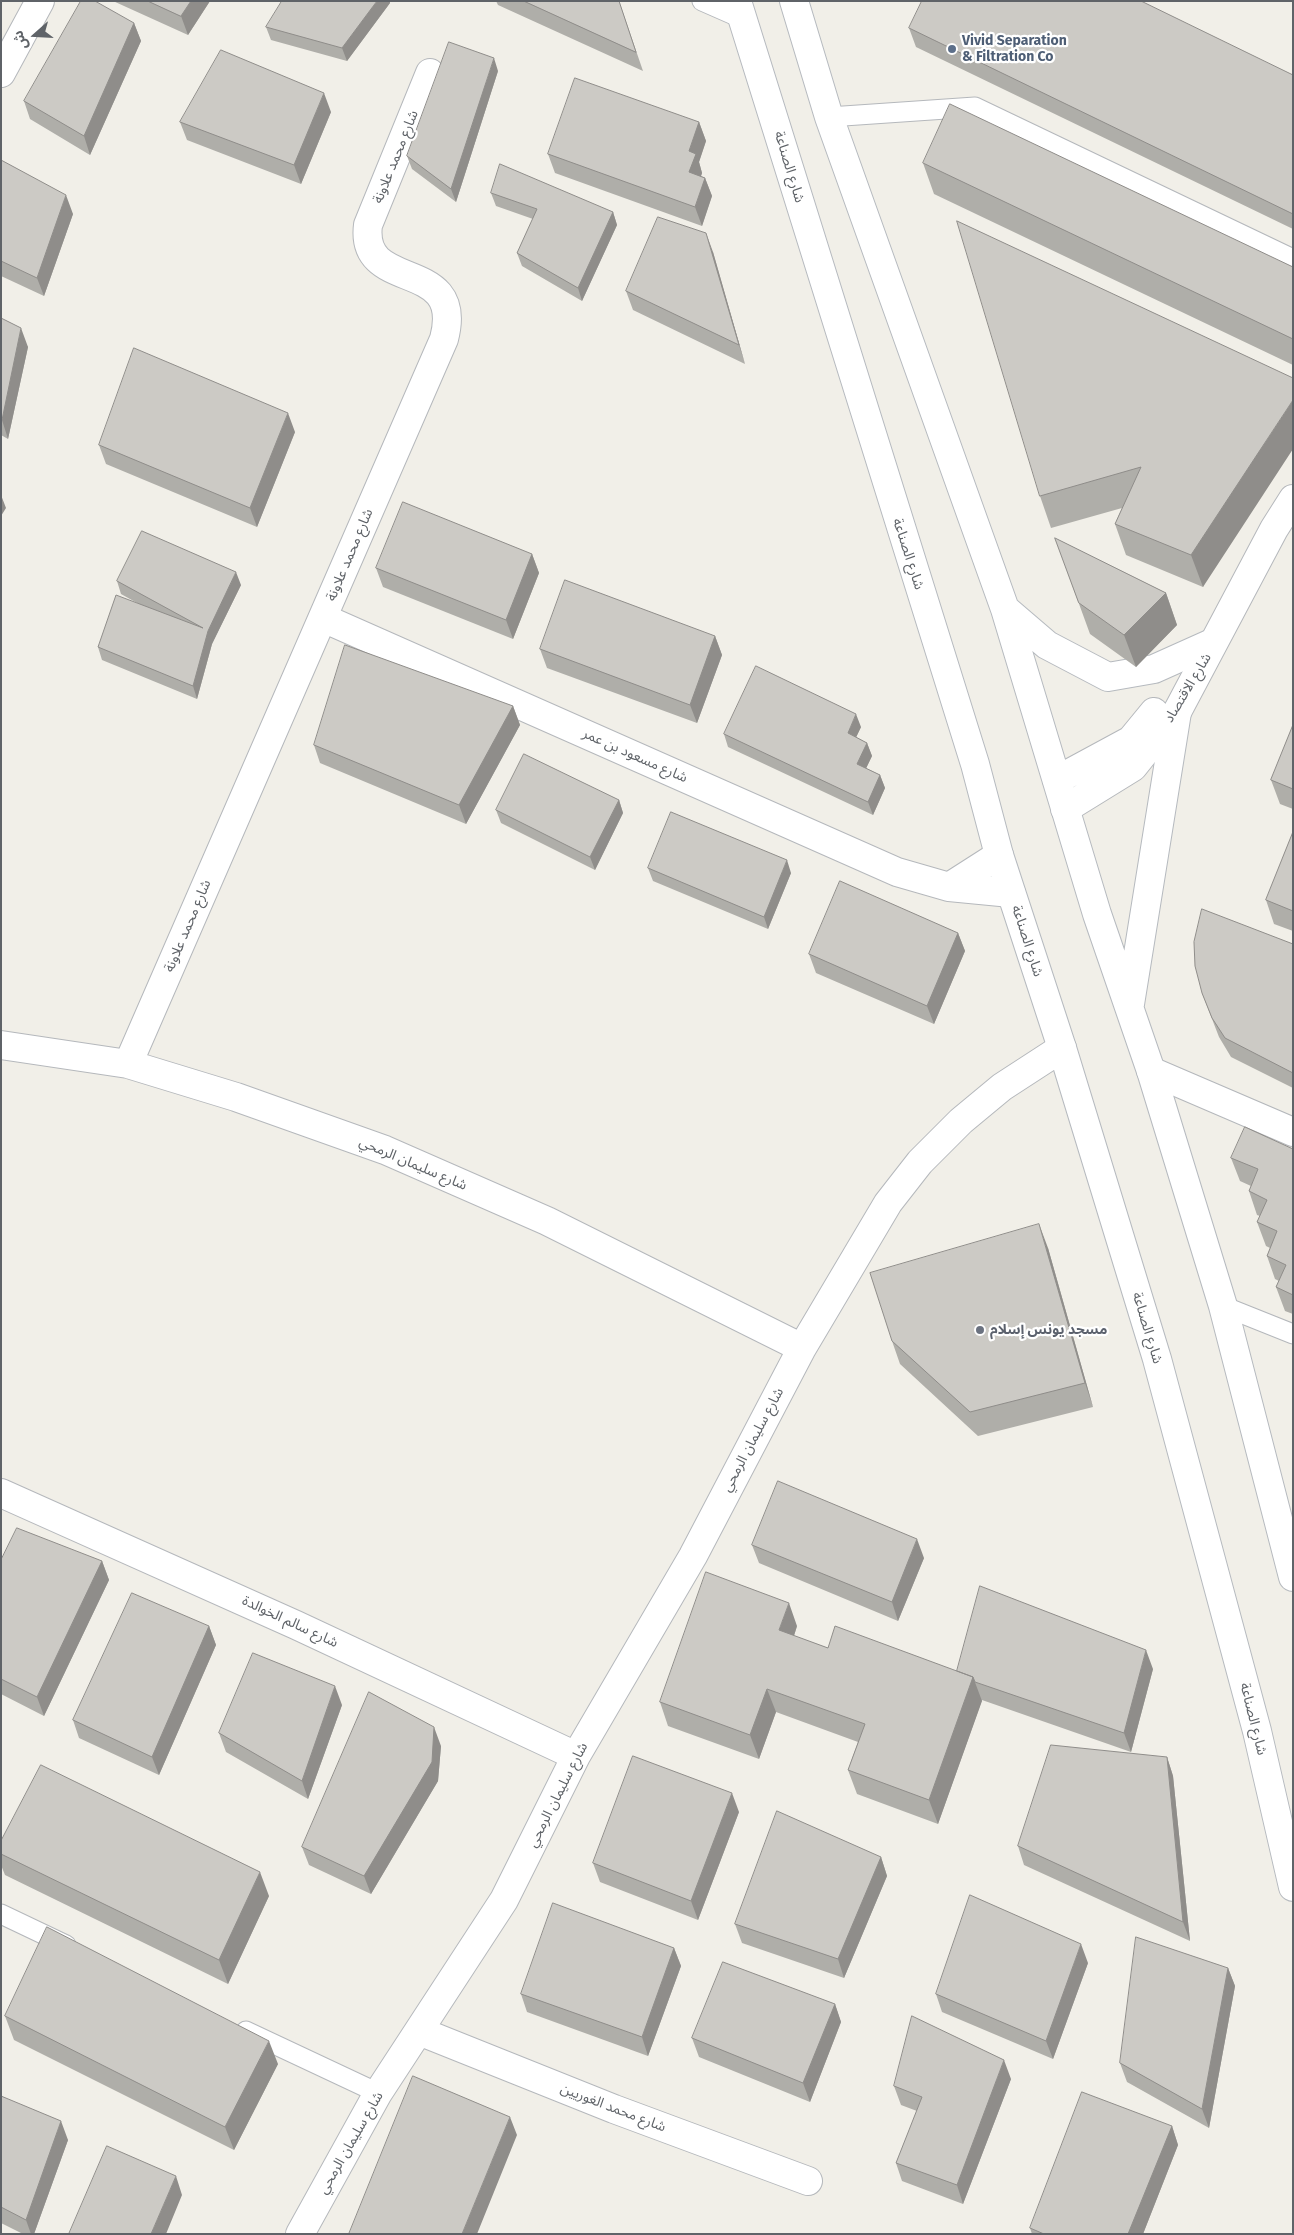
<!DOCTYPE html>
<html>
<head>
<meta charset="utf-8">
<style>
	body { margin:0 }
	#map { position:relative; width:1294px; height:2235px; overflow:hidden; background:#f1efe8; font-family:"Fira Sans","Noto Sans Arabic",sans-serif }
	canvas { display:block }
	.frame { position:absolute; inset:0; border:2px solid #5f6368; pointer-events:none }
	.north { position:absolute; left:10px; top:10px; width:50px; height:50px; -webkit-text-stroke:4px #fff; paint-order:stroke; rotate:251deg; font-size:14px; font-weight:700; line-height:20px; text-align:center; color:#5f6368 }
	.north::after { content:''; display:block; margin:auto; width:18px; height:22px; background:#5f6368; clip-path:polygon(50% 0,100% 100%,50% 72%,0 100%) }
</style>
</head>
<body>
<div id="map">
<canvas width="1294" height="2235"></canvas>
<div class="frame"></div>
<div class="north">ش</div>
</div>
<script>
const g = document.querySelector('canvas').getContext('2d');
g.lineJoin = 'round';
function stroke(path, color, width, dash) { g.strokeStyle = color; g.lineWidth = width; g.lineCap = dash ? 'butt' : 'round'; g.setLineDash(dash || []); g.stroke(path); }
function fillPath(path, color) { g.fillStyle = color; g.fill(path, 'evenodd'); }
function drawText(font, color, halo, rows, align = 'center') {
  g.font = font + ' "Fira Sans","Noto Sans Arabic",sans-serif'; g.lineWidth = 4.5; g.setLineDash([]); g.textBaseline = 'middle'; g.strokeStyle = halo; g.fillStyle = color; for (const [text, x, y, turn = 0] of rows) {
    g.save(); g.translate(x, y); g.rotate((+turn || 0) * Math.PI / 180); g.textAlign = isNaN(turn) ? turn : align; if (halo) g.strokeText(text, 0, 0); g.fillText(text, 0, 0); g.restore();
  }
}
const service = new Path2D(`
	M702,1L743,19
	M829,117L975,107L1293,259
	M1223,1306L1293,1334
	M1,1914L66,1945
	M246,2031L378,2093`);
const minor = new Path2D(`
	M1,73L40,1
	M323,618L897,872L949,887L1011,893
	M949,887L999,855
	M1,1045L128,1064L236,1097L385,1150L547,1221L802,1348
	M128,1064L444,339C466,255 359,295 368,225L430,73
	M1151,1071L1293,1132
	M1,1493L296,1625L576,1756
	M419,2031L614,2109L808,2181
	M300,2234L378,2093L504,1900L576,1756L693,1556L802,1348L888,1203L920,1162L961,1121L1002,1087L1062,1048`);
const tertiary = new Path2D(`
	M1057,780L1131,740L1154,712
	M1065,809L1133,767L1177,712L1274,529L1293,499`);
const secondary = new Path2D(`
	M737,1L975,764L999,855L1062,1048L1157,1359L1257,1731L1293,1887
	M794,1L829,117L1005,609L1097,914L1151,1071L1223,1306L1293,1577
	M1005,609L1047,645L1108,677L1154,669L1212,643
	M1130,1004L1177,712`);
stroke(service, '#b5b8bc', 21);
stroke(minor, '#b5b8bc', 30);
stroke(tertiary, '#b5b8bc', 30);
stroke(secondary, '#b6babf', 30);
stroke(service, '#fff', 19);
stroke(minor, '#fff', 28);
stroke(tertiary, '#fff', 28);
stroke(secondary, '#fff', 28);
fillPath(new Path2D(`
	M113,1H210L188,35Z
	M496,1H619L643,71L498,5Z
	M390,3L347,61L271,40L266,27Z
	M134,23L141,41L90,155L30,119L24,101Z
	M909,28L1293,75V229L916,47Z
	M498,71L456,202L412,169L407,156Z
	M331,112L301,184L187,140L180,122Z
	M699,122L706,141L699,162L702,173L701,176L705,178L712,196L702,226L555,173L548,154Z
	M1,160L73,214L44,296L1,276Z
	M923,163L1293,267V365L934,194Z
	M491,193L613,212L617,225L582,301L522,266L517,253L533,219L496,206Z
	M713,252L745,364L633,310L626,291Z
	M1,318L28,347L8,439L1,435Z
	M1293,378L1203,587L1126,555L1115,524L1122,508L1051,528L1040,496Z
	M295,432L257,527L106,464L99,445Z
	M1055,538L1166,593L1177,625L1136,667L1090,634Z
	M532,554L539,573L513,639L383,587L376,568Z
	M117,581L241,585L212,644L197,699L102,660L98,647L139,604L121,594Z
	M715,636L722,655L697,723L547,668L540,649Z
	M513,706L520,725L466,824L320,763L314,745Z
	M1293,725V809L1280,804L1271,780Z
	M861,727L856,737L867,743L872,756L866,768L880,775L885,788L873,815L728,747L724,734Z
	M619,800L623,813L595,870L501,823L496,810Z
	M1293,832V931L1274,924L1266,900Z
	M648,868L791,873L768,929L653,881Z
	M958,933L965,951L934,1024L816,973L809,954Z
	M1293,944V1088L1231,1057L1219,1037L1202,993Z
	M1293,1149V1314L1285,1311L1276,1287L1279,1281L1275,1279L1267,1256L1270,1248L1266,1246L1257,1222L1260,1216L1257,1215L1249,1191L1251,1186L1240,1181L1231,1158Z
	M1048,1248L1093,1407L978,1436L900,1364L892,1341Z
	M752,1545L924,1558L898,1621L759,1563Z
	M1,1560L102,1561L109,1580L44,1716L1,1694Z
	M209,1626L216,1645L159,1775L79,1738L73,1720Z
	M797,1626L794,1636L828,1648L957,1671L1153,1669L1131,1752L982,1700L938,1824L857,1794L848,1770L858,1742L776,1712L759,1759L668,1726L660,1702Z
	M342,1705L308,1799L226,1752L219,1733Z
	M441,1746L438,1781L371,1894L309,1865L302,1847Z
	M1167,1757L1173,1776L1190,1941L1024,1865L1018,1846Z
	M739,1812L698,1920L600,1882L593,1863Z
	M1,1841L269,1896L228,1984L5,1875L1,1865Z
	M881,1857L887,1876L844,1978L742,1943L735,1924Z
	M674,1948L681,1966L648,2056L527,2012L521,1994Z
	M1088,1963L1053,2059L942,2012L936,1994Z
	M1228,1968L1235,1986L1209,2128L1127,2082L1120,2063Z
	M835,2004L841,2022L810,2102L699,2057L692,2038Z
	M5,2016L278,2064L234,2150L14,2040Z
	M1011,2079L963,2204L902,2181L896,2163L917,2111L901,2105L894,2086Z
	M1,2096L68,2140L34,2234H23L1,2223Z
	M1172,2126L1178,2145L1143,2234H1032L1030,2228Z`), '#afaea9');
fillPath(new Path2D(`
	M191,1H210L188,35L181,16Z
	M377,1H390V3L347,61L342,48Z
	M134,23L141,41L90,155L84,136Z
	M494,58L498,71L456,202L451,189Z
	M324,93L331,112L301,184L294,165Z
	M699,122L706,141L699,162L702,173L696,191L689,172V151Z
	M705,178L712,196L702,226L695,207Z
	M66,195L73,214L44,296L37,278Z
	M613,212L617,225L582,301L578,288Z
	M706,233L713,252L745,364L739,345Z
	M21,328L28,347L8,439L2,420Z
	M1293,400V449L1203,587L1191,555Z
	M288,413L295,432L257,527L250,508Z
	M1,495L6,508L1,516Z
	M532,554L539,573L513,639L506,620Z
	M236,572L241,585L212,644L197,699L193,686L208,631Z
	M1166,593L1177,625L1136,667L1124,635Z
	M715,636L722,655L697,723L690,705Z
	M513,706L520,725L466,824L459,805Z
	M856,714L861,727L852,746L848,733Z
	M867,743L872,756L862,777L857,764Z
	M880,775L885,788L873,815L868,802Z
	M619,800L623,813L595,870L590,857Z
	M787,860L791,873L768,929L764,917Z
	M958,933L965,951L934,1024L927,1006Z
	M1039,1224L1048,1248L1093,1407L1085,1383Z
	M917,1539L924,1558L898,1621L892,1602Z
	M102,1561L109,1580L44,1716L37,1697Z
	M789,1603L797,1626L788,1654L779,1630Z
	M209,1626L216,1645L159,1775L152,1757Z
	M1146,1650L1153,1669L1131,1752L1124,1733Z
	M973,1677L982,1701L938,1824L929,1800Z
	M335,1686L342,1705L308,1799L302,1781Z
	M767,1689L776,1712L759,1759L750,1735Z
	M434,1727L441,1746L438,1781L371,1894L364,1876Z
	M1167,1757L1173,1776L1190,1941L1183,1922Z
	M732,1793L739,1812L698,1920L691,1901Z
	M881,1857L887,1876L844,1978L838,1959Z
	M260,1872L269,1896L228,1984L219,1960Z
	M1081,1944L1088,1963L1053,2059L1046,2041Z
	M674,1948L681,1966L648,2056L642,2037Z
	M1228,1968L1235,1986L1209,2128L1202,2109Z
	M835,2004L841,2022L810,2102L803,2083Z
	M269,2041L278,2064L234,2150L225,2127Z
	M1004,2060L1011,2079L963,2204L957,2185Z
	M510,2117L517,2135L477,2234H462Z
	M61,2121L68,2140L34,2234H31L26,2220Z
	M1172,2126L1178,2145L1143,2234H1128Z
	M176,2176L182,2195L166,2234H151Z`), '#8f8d8a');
const building = new Path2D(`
	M81,1H95L134,23L84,136L24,101Z
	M148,1H191L181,16Z
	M282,1H377L342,48L266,27Z
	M524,1H619L636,52Z
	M922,1H1141L1293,75V214L909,28Z
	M449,42L494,58L451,189L407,156Z
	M221,50L324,93L294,165L180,122Z
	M575,78L699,122L689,151L696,154L689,172L705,178L695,207L548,154Z
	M950,104L1293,267V339L923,163Z
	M1,160L66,195L37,278L1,261Z
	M500,164L613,212L578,288L517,253L537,209L491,193Z
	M658,217L706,233L739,345L626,291Z
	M957,221L1293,378V400L1191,555L1115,524L1141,467L1040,496Z
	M1,318L21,328L2,420H1Z
	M134,348L288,413L250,508L99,445Z
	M403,502L532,554L506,620L376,568Z
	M142,531L236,572L208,631L193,686L98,647L116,595L203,628L117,581Z
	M1055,538L1166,593L1124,635L1079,603Z
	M565,580L715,636L690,705L540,649Z
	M345,645L513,706L459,805L314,745Z
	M756,666L856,714L848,733L867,743L857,764L880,775L868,802L724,734Z
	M1293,725V789L1271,780Z
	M524,754L619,800L590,857L496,810Z
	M671,812L787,860L764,917L648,868Z
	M1293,832V911L1266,900Z
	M840,881L958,933L927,1006L809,954Z
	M1202,909L1293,944V1073L1225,1038L1212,1018L1202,993L1195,966L1194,942Z
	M1245,1127L1293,1149V1295L1276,1287L1286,1265L1267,1256L1277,1231L1257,1222L1267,1200L1249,1191L1258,1169L1231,1158Z
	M1039,1224L1085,1383L970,1412L892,1341L870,1273Z
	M778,1481L917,1539L892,1602L752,1545Z
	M17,1528L102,1561L37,1697L1,1679V1560Z
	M706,1572L789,1603L779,1630L828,1648L835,1626L973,1677L929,1800L848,1770L865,1724L767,1689L750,1735L660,1702Z
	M980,1586L1146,1650L1124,1733L975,1682L973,1677L957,1671Z
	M132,1593L209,1626L152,1757L73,1720Z
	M253,1653L335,1686L302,1781L219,1733Z
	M369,1692L434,1727L432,1762L364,1876L302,1847Z
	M1051,1745L1167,1757L1183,1922L1018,1846Z
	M633,1756L732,1793L691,1901L593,1863Z
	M41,1765L260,1872L219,1960L1,1854V1841Z
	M777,1811L881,1857L838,1959L735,1924Z
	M970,1895L1081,1944L1046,2041L936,1994Z
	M553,1903L674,1948L642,2037L521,1994Z
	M47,1927L269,2041L225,2127L5,2016Z
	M1136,1937L1228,1968L1202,2109L1120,2063Z
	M723,1962L835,2004L803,2083L692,2038Z
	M912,2016L1004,2060L957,2185L896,2163L922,2097L894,2086Z
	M413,2076L510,2117L462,2234H349Z
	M1082,2092L1172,2126L1128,2234H1044L1030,2228Z
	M1,2096L61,2121L26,2220L1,2207Z
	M107,2146L176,2176L151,2234H69Z`);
fillPath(building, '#cccac5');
stroke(building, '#8f8d8a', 1);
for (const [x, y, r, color] of [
	[952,49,5,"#5c6f8a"],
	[980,1330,5,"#6b7280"]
]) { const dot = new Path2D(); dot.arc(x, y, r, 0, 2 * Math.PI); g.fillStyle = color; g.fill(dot); stroke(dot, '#fff', 2); }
drawText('bold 14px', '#4e5e75', '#fff', [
	["Vivid Separation",962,41],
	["& Filtration Co",962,57]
], 'left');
drawText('14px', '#5f6368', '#fff', [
	["شارع محمد علاونة",396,157,-68],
	["شارع الصناعة",789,167,73],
	["شارع الصناعة",908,554,72],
	["شارع محمد علاونة",350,555,-67],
	["شارع الاقتصاد",1188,688,-59],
	["شارع مسعود بن عمر",635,756,24],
	["شارع محمد علاونة",188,926,-67],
	["شارع الصناعة",1027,941,72],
	["شارع سليمان الرمحي",413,1164,23],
	["شارع الصناعة",1147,1328,73],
	["شارع سليمان الرمحي",753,1440,-62],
	["شارع سالم الخوالدة",290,1622,25],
	["شارع الصناعة",1253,1719,76],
	["شارع سليمان الرمحي",558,1795,-63],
	["شارع محمد الغوريين",613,2108,21],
	["شارع سليمان الرمحي",351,2143,-60]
]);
drawText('bold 14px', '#5b616d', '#fff', [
	["مسجد يونس إسلام",990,1330]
], 'left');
</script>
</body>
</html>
